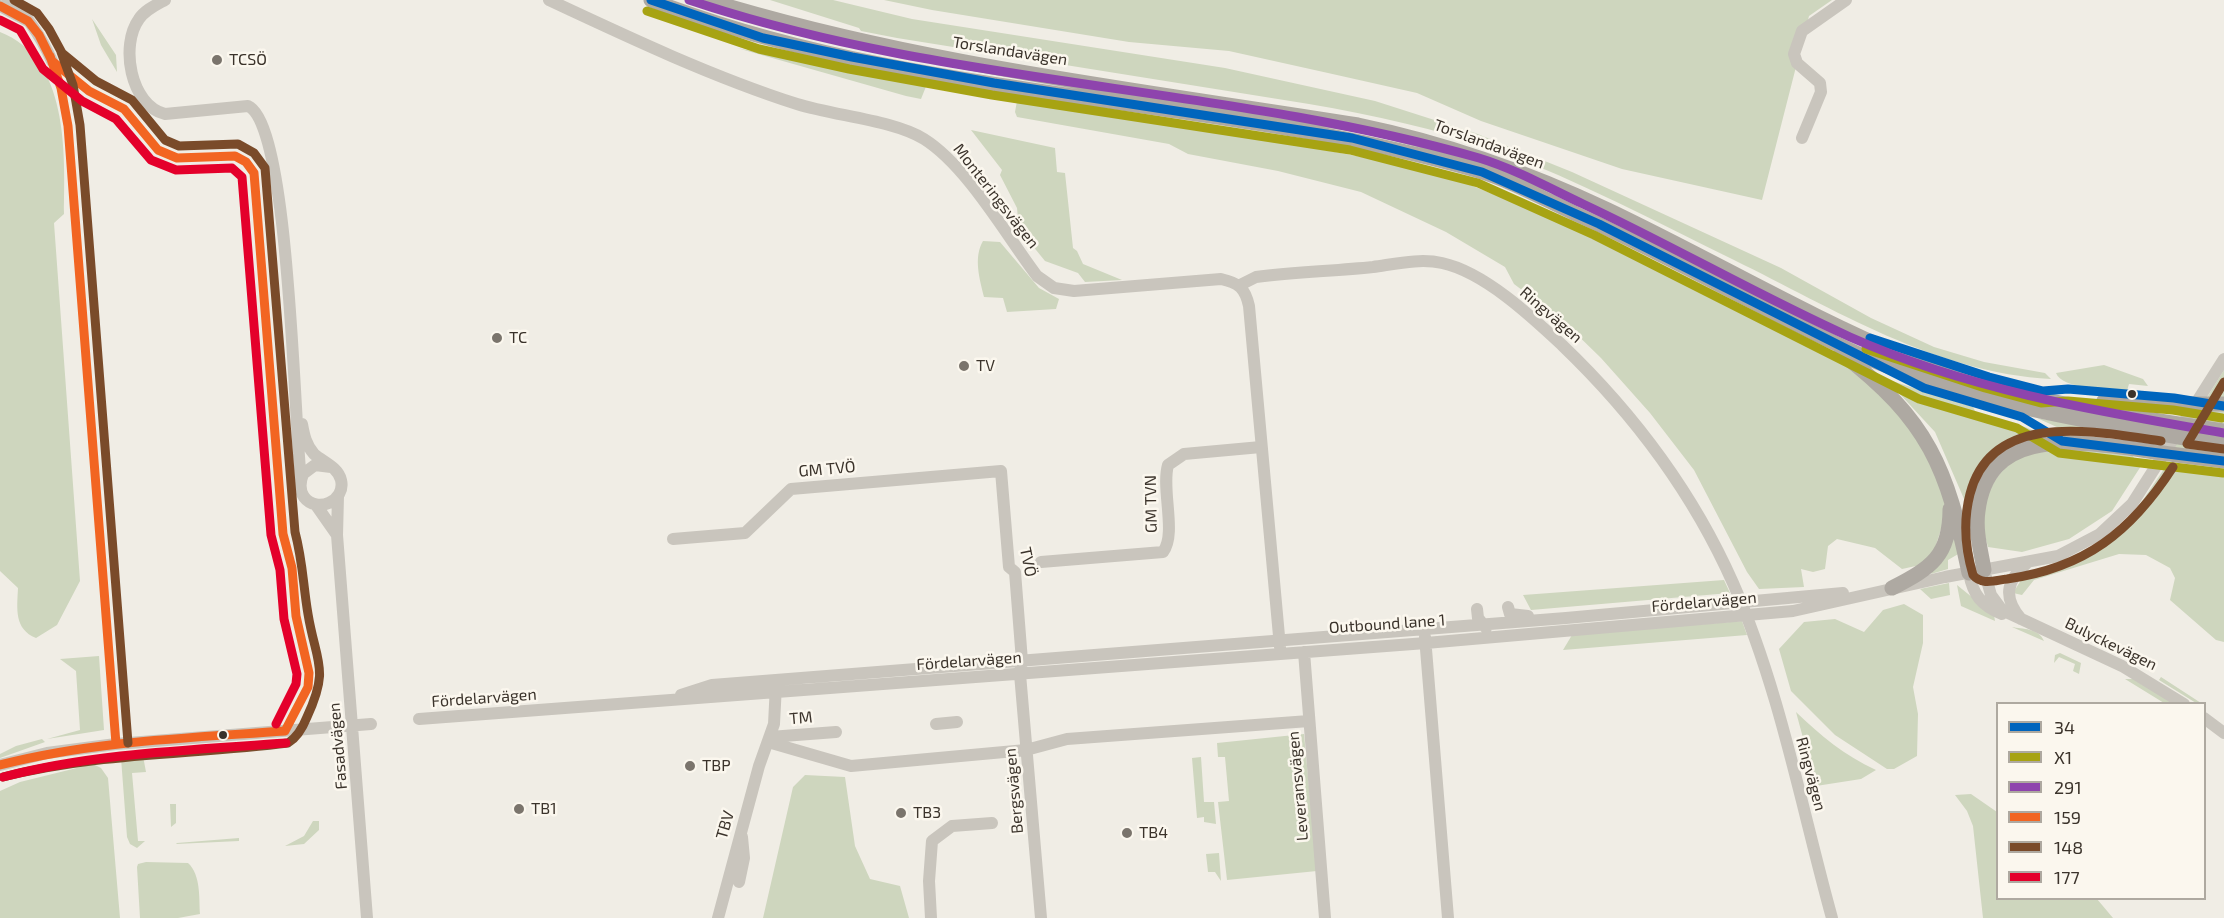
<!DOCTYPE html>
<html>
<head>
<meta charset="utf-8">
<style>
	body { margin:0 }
	#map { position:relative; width:2224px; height:918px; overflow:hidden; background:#f0ede5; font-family:"Exo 2",sans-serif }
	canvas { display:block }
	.legend { position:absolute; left:1996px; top:702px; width:210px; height:198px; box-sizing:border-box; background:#fbf7ee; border:2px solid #aea9a0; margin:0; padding:8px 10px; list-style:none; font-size:18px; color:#3b332b }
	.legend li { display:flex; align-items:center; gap:12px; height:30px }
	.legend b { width:30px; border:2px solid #aea9a0 }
</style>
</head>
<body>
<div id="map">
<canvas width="2224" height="918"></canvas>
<ul class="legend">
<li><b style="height:8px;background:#0065bd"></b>34</li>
<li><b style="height:8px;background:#a7a313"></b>X1</li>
<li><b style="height:8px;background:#8e44ad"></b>291</li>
<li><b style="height:8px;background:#f26522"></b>159</li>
<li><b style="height:8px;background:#7a4b2a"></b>148</li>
<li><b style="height:8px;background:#e4002b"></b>177</li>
</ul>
</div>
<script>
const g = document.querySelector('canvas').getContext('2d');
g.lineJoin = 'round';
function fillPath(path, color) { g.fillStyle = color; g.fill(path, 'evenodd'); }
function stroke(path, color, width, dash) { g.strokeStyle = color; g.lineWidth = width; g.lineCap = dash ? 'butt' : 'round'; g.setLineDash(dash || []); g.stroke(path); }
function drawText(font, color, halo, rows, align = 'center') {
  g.font = font + ' "Exo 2",sans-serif'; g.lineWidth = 5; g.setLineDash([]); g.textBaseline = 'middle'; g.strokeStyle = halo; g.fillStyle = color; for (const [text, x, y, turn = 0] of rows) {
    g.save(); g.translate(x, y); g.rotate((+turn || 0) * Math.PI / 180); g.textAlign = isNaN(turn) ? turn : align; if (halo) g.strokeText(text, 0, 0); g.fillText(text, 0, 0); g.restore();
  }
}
fillPath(new Path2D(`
	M770,0H833L912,19L1225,68L1375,101L1475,133L1572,172L1781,268L1871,318L1934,347L1984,362L2045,373L2051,379C1936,373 1834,309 1734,260C1657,222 1579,181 1499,151C1437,129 1374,115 1309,104L897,38L861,31L859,28Z
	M884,0H1832L1809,16L1762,200L1622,169L1481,121L1417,93L1328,73L1229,51L1129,42L932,10Z
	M92,19L116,55L117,72L101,45Z
	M0,32C69,59 65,152 64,214L54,223L80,581L57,625L36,638C14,629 17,609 18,588L0,571Z
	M737,48L775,56L783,52L862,73L927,84L921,99L906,96Z
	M1017,101L1173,122L1432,170L1526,207L1686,280L1805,340L1855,371L1897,412L1926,452L1946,495L1943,523L1934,551L1925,564L1902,569L1875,548L1837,539L1828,546L1825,569L1813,572L1801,569L1804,587L1759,589L1747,572L1694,470L1650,413L1601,358L1563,321L1514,284L1505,267L1446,232L1361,192L1278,171L1188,154L1169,144L1017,117L1015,112Z
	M971,130L1055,148L1057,172L1065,173L1073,248L1077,251L1083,264L1122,280L1085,282L1078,273L1045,261L1019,229L1017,208L1000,175L1002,170Z
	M266,184L268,185L285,409H282Z
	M983,241L1000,242L1039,288L1059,299L1056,309L1007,312L1003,298L984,297C980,280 973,258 983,241Z
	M2104,365L2143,379L2148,386L2129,384L2127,391C2111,390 2061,389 2056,373Z
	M2224,370V399H2206Z
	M1886,379L1973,407L1975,411C1999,425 2018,420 2044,436L2014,446L1971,515L1935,432Z
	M2200,408L2224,410V425L2192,420Z
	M2037,418L2224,450V456L2059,428Z
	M2043,447L2130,453L2141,466L2112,511L2069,539L2022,552L1988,547C1986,539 1982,528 1983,520C1986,481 2007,458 2043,447Z
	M2164,469L2224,477V642L2216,640L2170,600L2175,578L2170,568L2146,555L2119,554L2034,580L2022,595L2013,593L2026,572L2072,560L2119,535Z
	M1953,532L1960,553L1948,560V569L1931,574Z
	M1724,580L1730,593L1531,610L1523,595Z
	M1949,583L1950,595L1931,599L1920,589Z
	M1957,585L1994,615L1995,621L1961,606Z
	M1904,604L1923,615V643L1913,687L1918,714L1917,756L1894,769H1887L1835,735L1791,691L1779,649L1804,622L1835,619L1864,632L1883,610Z
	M1742,621L1747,635L1563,650L1572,635Z
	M2012,627C2022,629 2039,628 2044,641Z
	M2060,653L2081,663L2079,674L2073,671L2075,664L2059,657L2054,663L2055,655Z
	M99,656L104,730L47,739L80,730L76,671L60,659Z
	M2161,677L2201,703H2196L2159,680Z
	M2125,679H2133L2173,703H2164Z
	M1796,712C1821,736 1844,755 1876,770L1861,779L1816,786Z
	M1304,734L1317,871L1227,880L1218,802L1229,801L1225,757H1218L1217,743Z
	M42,739L45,742L0,758V754L16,746Z
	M143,756L146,772L132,773L138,841H145L137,848L130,844L127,837L121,758Z
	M1201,757L1204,802H1214L1216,824L1204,822V817L1197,818L1192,758Z
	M93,764L101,768L108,778L120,918H0V791L20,782Z
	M805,775L845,777L855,846L870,879L900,886L909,918H763L793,787Z
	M1971,794L1997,812L1998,898L2097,899L2113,918H1983L1973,826L1967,811L1955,795Z
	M176,804V823L171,827L170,804Z
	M313,821H319V830L304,844L285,846L304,836Z
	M239,838V841L176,844L177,843Z
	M1219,853L1221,881L1215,872H1208L1206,854Z
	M146,862L188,863C201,875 199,898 200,914L178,918H140L137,867L138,864Z`), '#ced6be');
stroke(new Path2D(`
	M8,0C28,15 42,39 52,61
	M165,0C156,5 145,10 139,19C120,45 130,105 165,114L248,106C290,124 294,425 301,480
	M549,0C630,38 713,77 797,104C835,116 893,120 924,139C967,166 1006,235 1037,276L1054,288L1074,291L1221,279C1239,283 1245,288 1249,306L1280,647
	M0,6L28,21
	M1802,138L1821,92L1820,83L1797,63L1794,54L1802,31L1846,0
	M1240,285L1256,277C1295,272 1334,271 1373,267C1395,264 1420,258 1442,263C1484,272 1531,316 1562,345C1634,414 1693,493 1733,583C1780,690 1801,806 1832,918
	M302,424C304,435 306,445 314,454C323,462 338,467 341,480C346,501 317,514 304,497C299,490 300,482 303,474L315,465L331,467
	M338,496L337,535L367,918
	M316,505L337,535
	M673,539L745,533L791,489L1001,471L1009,567L1015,572L1022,661L1020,674L1041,918
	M1041,562L1163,552C1177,534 1161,489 1168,465L1184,454L1261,447
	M1984,570L1991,595L2002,610L2122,666L2184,704
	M1969,573C1973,595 1981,605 2002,614
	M1508,607L1510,614L1528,616
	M1477,609L1478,618L1486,628
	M2021,619C2003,598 2006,581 2026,564
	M1425,637L1448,918
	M1304,652L1325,918
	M681,695L712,685L1566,618L1843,593
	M2204,718L2224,733
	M419,719L1426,643L1793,611L1945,577L2058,556L2100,534L2132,504L2224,359
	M936,724L957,722
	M770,737L836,732
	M768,742L851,766L1026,750L1067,739L1309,721
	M0,765L47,753L116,744L371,724
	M739,882L744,858L742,837
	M718,918L759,766L774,724L776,685
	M931,918L929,881L932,841L952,826L992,823`), '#c9c5bd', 12);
stroke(new Path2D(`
	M651,0C914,102 1206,93 1476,170C1510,180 1542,198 1574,213C1665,254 1751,303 1841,346C1962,404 2093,422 2224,445
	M707,0C919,65 1140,90 1358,125C1445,143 1528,172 1608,210C1709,258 1805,315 1908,358C2008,399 2118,415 2224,431
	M1841,353C1929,421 1947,467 1969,573
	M2104,401L2145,404H2224
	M1984,570C1981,551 1975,531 1978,511C1988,429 2070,441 2129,448C2160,453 2192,457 2224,461
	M1892,588C1931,568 1950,556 1950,509`), '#aea9a2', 15);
stroke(new Path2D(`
	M651,0L763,38L852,57L994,83L1352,138L1482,172L1599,224L1924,388L2022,417L2062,441L2224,461
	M1870,338L1989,377L2043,391L2068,389L2174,398L2224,406`), '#0065bd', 9);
stroke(new Path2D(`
	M647,11L759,49L849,69L992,95L1350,150L1478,183L1594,235L1919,399L2017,428L2059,453L2223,473
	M1866,349L1985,388L2041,403L2068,401L2173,410L2222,418`), '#a7a313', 9);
stroke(new Path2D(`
	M689,0C948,87 1219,84 1479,158C1515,169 1549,188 1583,204C1673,246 1759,296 1850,337C1969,390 2096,411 2224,433`), '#8e44ad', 9);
stroke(new Path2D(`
	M0,6L28,21L39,35L52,61L89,91L124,109L158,150L177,158L235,156L246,162L254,173L283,534L292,568L296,616L309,673L308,687L285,731
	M50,56L61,88L68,126L116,744
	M0,765C93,741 189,738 285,731`), '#f26522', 9);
stroke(new Path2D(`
	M61,52L73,85L80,125L128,743
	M2224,382L2187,444L2224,449
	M2161,441C2097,432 1992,409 1970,494C1963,521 1965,548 1973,575C1982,586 1996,580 2007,579C2085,568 2131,532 2173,467
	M3,777C97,753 193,755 288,743C298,737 303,727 307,717C330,668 316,663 308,614C303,585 303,562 295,532L265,168L254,153L238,144L179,146L165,140L132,100L96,81L62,53L49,29L37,13L14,0`), '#7a4b2a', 9);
stroke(new Path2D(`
	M0,20L20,30L43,69L82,101L116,119L151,160L176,170L232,168L242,177L271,535L280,570L284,619L297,674L296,684L276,724
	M3,777C95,753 191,750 286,743`), '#e4002b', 9);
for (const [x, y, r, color] of [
	[217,60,6,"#7a746c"],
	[497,338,6,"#7a746c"],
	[964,366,6,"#7a746c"],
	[2132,394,5,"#3b332b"],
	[223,735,5,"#3b332b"],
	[690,766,6,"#7a746c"],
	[519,809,6,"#7a746c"],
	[901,813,6,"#7a746c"],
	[1127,833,6,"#7a746c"]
]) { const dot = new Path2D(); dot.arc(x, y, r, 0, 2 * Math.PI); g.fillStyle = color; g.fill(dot); stroke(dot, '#fbf7ee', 2); }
drawText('16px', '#3b332b', '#fbf7ee', [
	["Torslandavägen",1010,51,9],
	["Torslandavägen",1489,144,20],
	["Monteringsvägen",996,196,52],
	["Ringvägen",1551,315,41],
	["GM TVÖ",827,469,-5],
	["GM TVN",1151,504,-91],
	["TVÖ",1028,562,78],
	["Fördelarvägen",1704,602,-5],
	["Outbound lane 1",1387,624,-4],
	["Bulyckevägen",2111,644,26],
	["Fördelarvägen",969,661,-4],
	["Fördelarvägen",484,698,-4],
	["TM",801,718,-5],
	["Fasadvägen",338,746,-95],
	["Ringvägen",1811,774,75],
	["Leveransvägen",1298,786,-95],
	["Bergsvägen",1014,791,-95],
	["TBV",725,825,-74]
]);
drawText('16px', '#3b332b', '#fbf7ee', [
	["TCSÖ",229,60],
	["TC",509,338],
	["TV",976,366],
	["TBP",702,766],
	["TB1",531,809],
	["TB3",913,813],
	["TB4",1139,833]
], 'left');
</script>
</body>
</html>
